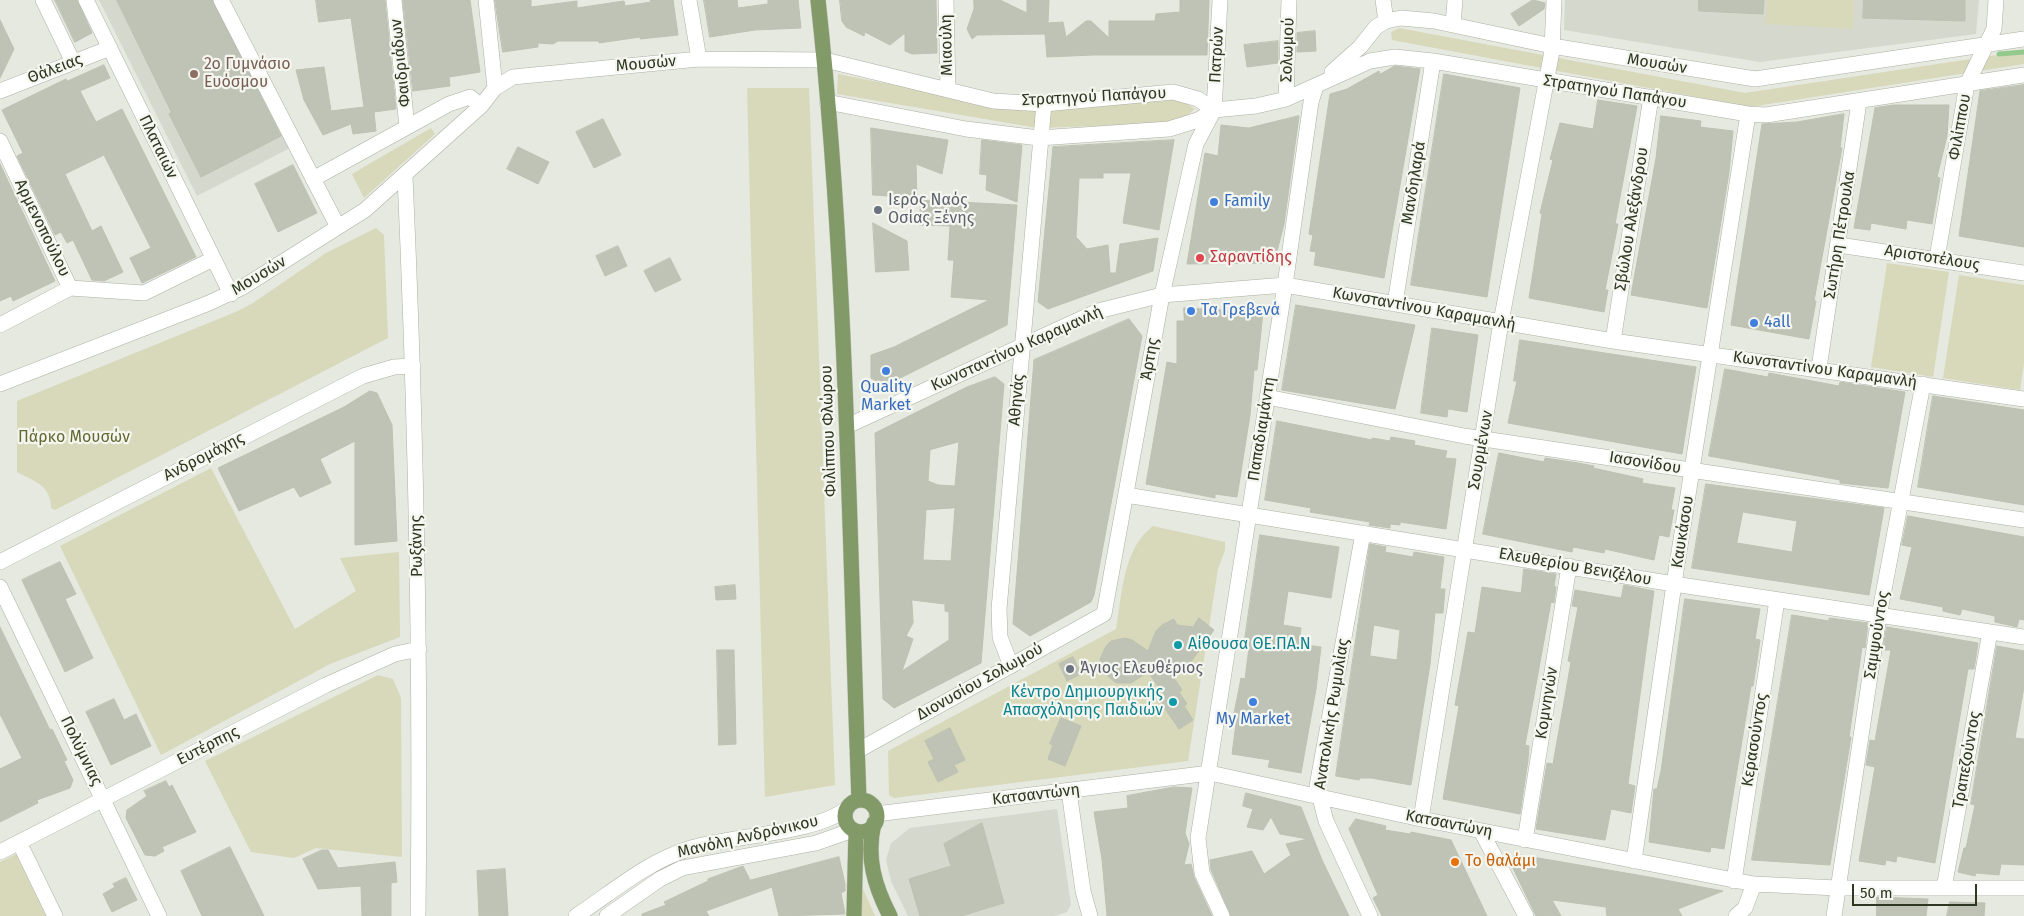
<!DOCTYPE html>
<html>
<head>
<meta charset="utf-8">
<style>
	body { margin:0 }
	#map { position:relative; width:2024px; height:916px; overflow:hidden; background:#e6e9df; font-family:"Fira Sans",sans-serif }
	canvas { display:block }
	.scale { position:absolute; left:1852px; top:884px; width:125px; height:22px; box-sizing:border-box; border:2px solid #2d3722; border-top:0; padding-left:6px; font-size:15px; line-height:18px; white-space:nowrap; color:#2d3722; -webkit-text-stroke:4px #f4f6ef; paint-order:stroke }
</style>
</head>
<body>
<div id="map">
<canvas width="2024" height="916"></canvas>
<div class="scale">50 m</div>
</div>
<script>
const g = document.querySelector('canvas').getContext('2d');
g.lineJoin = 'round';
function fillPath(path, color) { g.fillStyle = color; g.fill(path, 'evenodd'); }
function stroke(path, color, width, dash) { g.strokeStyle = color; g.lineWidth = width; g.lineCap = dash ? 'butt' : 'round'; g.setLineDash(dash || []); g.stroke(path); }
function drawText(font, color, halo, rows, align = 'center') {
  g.font = font + ' "Fira Sans",sans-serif'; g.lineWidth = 4.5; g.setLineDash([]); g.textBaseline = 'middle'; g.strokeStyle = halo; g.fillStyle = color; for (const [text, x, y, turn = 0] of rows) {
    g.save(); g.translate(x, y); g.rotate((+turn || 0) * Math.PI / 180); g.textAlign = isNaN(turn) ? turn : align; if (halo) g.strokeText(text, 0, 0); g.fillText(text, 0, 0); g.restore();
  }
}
fillPath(new Path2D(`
	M99,0H214L290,148L197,196Z
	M1565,0H1979L1976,34L1760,62L1564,30Z
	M1057,809L1071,905L1067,912L1055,916H908L891,881L886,860L891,843L910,828Z`), '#d5d8cd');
fillPath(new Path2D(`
	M1767,0H1854L1853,29L1766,24Z
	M1399,28L1745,93L2024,51V64L1750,107L1392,40L1391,32Z
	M838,74L945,95L1037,109L1179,99L1195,109L1178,123L1038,128L837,94Z
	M747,88H809L835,785L765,797Z
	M431,128L435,134L364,198L352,174Z
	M376,228L384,235L388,338L55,510L51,508C51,485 34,481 17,472V401L238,311L253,303L326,253Z
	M1887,263L1949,272L1933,377L1871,367Z
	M1959,275L2024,285V363L2020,390L1943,378Z
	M211,468L295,629L356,591L340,558L399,552L400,637L330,664L161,755L60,546Z
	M1153,526L1225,542V550L1218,569L1188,761L894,798L889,795L888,751L1116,629C1122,595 1123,548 1153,526Z
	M378,675L393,679L401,698L402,857L316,848L294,858L251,852L205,761Z
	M16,854L46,916H0V862Z
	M859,880L875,916H860Z`), '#d8d8ba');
stroke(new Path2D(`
	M1999,54L2024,52`), '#93c98c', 5);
const building = new Path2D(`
	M55,0H77L92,33L75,42Z
	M117,0H212L281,136L201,177L169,114L171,112Z
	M316,0H385L396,109L374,112L376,131L353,134L351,124L323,135L304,100L296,70L324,67L331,111L364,107L351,18L319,22Z
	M403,0H470L480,72L449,77L450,86L413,91Z
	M495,0H531V7L577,1V8L624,1L625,6L651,2L650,0H673L678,35L640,39V37L599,43V41H558L553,44L538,43V47L503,52Z
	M704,0H737L738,8L768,4V0H798L801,28L755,30L710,37Z
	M840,0H936L937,53L912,54L905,51V33L890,45L865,32L864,36L846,27L842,21Z
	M974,0H1000L1027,13V0H1049L1048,23L1063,22L1066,37L1086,21H1091L1109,38V21H1155L1156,14L1180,12V0H1209L1207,55H1093L1047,57L1045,34L977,35L972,39L967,29L974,9Z
	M1533,0L1545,3L1544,9L1519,26L1511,14Z
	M1699,0H1764L1763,14L1699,11Z
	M1864,0H1965V21L1863,18Z
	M0,20L14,49L0,78Z
	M1315,31L1316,51L1297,52V33Z
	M1278,41V63L1247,67L1244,45Z
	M104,65L110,78L80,91L96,122L122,109L196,257L142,283L130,258L151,248L104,155L65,174L92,231L101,226L123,272L104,281L92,280L73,240L67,243L61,232L55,235L17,156L23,153L2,110L66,79L67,81Z
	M1395,66L1420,69L1384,278L1314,265L1316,252L1310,251L1313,235L1309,234L1330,94L1347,89L1379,71L1380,74Z
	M1444,74L1520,88L1487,297L1411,285Z
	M2024,85V247L1959,236L1980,91Z
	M1598,100L1637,106L1615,224H1618L1605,290H1608L1604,312L1529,298L1542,214L1540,213L1553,160L1550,159L1560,123L1593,129Z
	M1894,105H1949L1947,136L1937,177L1940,178L1932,224L1907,220L1906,229L1871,223L1870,230L1854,228L1875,108Z
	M1844,114L1840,148H1842L1814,301H1816L1809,339L1731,325L1762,124L1797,122Z
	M1299,116L1284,224L1274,263L1187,264L1205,153L1218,156L1221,125L1248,128Z
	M1661,116L1701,121L1700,127L1733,131L1729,172L1707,308L1631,295L1656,158Z
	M603,119L621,155L594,168L576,132Z
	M871,128L948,140L942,174L916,164L917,198L873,195Z
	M982,140L1022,145L1017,202L986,190L987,175L980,174Z
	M1174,140L1159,230L1123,223L1131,173H1103V178H1079L1076,237L1087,249L1108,245L1110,273H1116L1120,244L1158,238L1153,271L1048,309L1038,302L1053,147Z
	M518,147L549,162L538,184L507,169Z
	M0,164L55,281L13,301L11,296L0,301Z
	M293,165L317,213L278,232L255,184Z
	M921,200L1017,205L1007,325L884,386L871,378V355L894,347L989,300L951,297L954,260H948L950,226L920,225Z
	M873,223L907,241L909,270L876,272Z
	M618,246L627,266L605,276L596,256Z
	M670,258L681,280L655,292L644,271Z
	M1296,305L1415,325L1395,409L1282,390Z
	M1184,308L1263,312L1257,370H1254L1250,415L1237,497L1215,494V498L1146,484L1167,362L1177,364V321H1184Z
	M1129,319L1142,336L1094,595L1091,602L1030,636L1013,624L1034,360Z
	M1432,328L1478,335L1467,412L1448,409L1447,417L1421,413Z
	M1520,340L1696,367L1682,454L1508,423L1517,381H1514Z
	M1725,369L1768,377L1769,373L1839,386L1840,382L1905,392L1888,488L1840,483V480L1709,456Z
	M995,377L1004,384L981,663L894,708L883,699L875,433L967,387ZM959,442L955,486L938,485L928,481L930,450ZM955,508L951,561L923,560L926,510ZM912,600L945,604V611L949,612V640L902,671L913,639L906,636L913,623Z
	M370,391L377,393L392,425L397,541L355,545V441L320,459L331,483L300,497L294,487L239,511L218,468L344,407Z
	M1933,396L2024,410V505L1918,487Z
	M1277,421L1372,440V438L1390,441L1391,437L1415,441L1414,445L1447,451L1445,458L1456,459L1446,529L1400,522V525L1390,524V528L1369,525L1370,522L1310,512L1311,508L1265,500Z
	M1499,453L1544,462L1545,458L1578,463L1594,466L1593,468L1643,479L1642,483L1675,488L1671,510H1674L1669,537L1659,535L1654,560L1605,549L1604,553L1573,547L1572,552L1483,534Z
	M1706,484L1884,508L1869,595L1692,568ZM1743,512L1797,521L1792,552L1737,543Z
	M1908,516L2024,537V620L2019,619L2017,627L2013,626L1995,622V616L1962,609L1960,615L1943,611V607L1900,599L1912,547L1902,545Z
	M1260,535L1339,547L1331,598L1288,591L1283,625L1301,628L1299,644L1321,647L1316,689L1301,773L1268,767L1270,760L1232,754L1236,724H1232L1241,678L1245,679L1250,640L1245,639Z
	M1370,544L1386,547L1385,552L1413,557L1414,552L1444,557L1440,589H1445L1443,613H1435L1430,664L1411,785L1371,778H1360L1359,780L1336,776ZM1374,625L1400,630L1397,660L1370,656Z
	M60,562L76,594L65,599L93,658L65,672L22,580Z
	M1524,569L1556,574L1554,586L1556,587L1554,603L1551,602L1525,745L1529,746L1528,760L1520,814L1443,799L1459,706L1455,705L1468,632L1475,633L1482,587L1521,593Z
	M735,585L736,599L716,600L715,587Z
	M1624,585L1654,591L1628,784L1635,786L1631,813L1611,809L1605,840L1536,829L1547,763L1553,764L1571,662L1568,661L1578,607L1572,606L1575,590L1621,598Z
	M1685,599L1760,609L1755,639L1760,640L1757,661L1753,686H1751L1724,849L1711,847L1710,852L1649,842L1654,789H1657L1661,771Z
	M1792,615L1829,621V618L1868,623L1865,648L1862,647L1849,737H1851L1830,865L1752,860Z
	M1199,618L1214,630L1190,663L1168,669L1182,690L1179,692L1187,704L1184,706L1193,720L1179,729L1159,700L1165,696L1148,672L1131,683H1116L1101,670L1100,659L1106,646L1111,641L1125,638L1132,640L1148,651L1156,631L1162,625L1174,619L1177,625L1193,627Z
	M0,627L50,730L52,729L67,760L64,761L73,780L70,788L37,800L38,803L0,822V769L22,758L0,714Z
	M1887,627L1978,643L1974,669H1968L1935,863L1897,856L1896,862L1886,860L1885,865L1859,861L1875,767L1866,765L1870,740L1875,741L1891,650H1883Z
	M1997,646L2024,651V687L2015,738L2024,739V865L2001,864L1999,875L1976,873L1975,876L1958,872L1964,848H1966L1975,805L1971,804Z
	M717,650H734L736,744L719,745Z
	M1073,657L1081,674L1067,681L1059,664Z
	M114,699L124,720L136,714L151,746L111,765L86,712Z
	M1061,718L1081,726L1065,766L1048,759L1053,745L1050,744Z
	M950,728L965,760L954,765L958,772L938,782L928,762L934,759L925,741Z
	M166,781L169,787L172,785L196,832L162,847L164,851L155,856L145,855L126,818L127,810L147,796L144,791Z
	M1174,787L1192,788L1185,833L1189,844L1184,865L1191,864L1194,877L1212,916H1107L1102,859L1094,812L1128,808L1127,796Z
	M1246,793L1301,807L1322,860L1349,916H1231L1211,870L1210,860L1252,851L1264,874L1291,855L1286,844L1308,839L1280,834L1271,817L1263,830L1247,827L1253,809L1243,806Z
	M1356,819L1386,826L1385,830L1410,834L1411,832L1451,840L1487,916H1382L1373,898L1378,895L1349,829Z
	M982,823L1004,903L961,916H920L909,879L951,866L944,844Z
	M230,847L264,916H202L181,871Z
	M322,850H328L338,868L395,862L397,882L391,883V916H362L361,886L318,889L303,859Z
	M1515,854L1649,877L1723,891L1678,909L1682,916H1607L1606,907L1552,900L1561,916H1536L1511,864Z
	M839,857L845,884V891L841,893L845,914L779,916L772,887L706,911L709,916H642V914L666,905L664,902L708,881V879L743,866L750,880Z
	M505,869L508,916H479L477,871Z
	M126,878L137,900L112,912L103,894L115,887L113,884Z
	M1877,897L1928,899L1926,916H1877Z
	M1950,902L1985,903L1984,916H1947Z`);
fillPath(building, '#bec3b5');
stroke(building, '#bdc1b2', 1);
const minor = new Path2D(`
	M43,0L73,62
	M86,0L231,294
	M221,0L338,227
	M394,0L407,127
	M486,0L495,88
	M689,0L699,59
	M946,0L948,90
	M1383,0L1386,21
	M1453,25L1455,0
	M1332,72L1360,47L1376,27L1386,21L1401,18L1434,21L1552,46L1755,79L2024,39
	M0,91L110,48
	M1286,99L1289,0
	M827,102L966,129L1039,138L1169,129L1198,120L1214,110L1256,106L1286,99L1370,61L1395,57L1433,61L1748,114L1766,115L2024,75
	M0,141L70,288
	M405,176C416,422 421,669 418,916
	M313,179L449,104L470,97L481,106
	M1839,245L2024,273
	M1937,258L1967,84L1994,29L1996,0
	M1395,304L1433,61
	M0,325L70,288L144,293L213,259
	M1613,341L1651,97
	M1819,368L1859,102
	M0,384L209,303L243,287L365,210L481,106L495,88L513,77L699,59L825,60L993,101L1044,104L1173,92L1198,99L1214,110
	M1267,397L1464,436L2024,520
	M847,426L1098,311L1162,295L1285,285L1613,341L2024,399
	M1126,495L1674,584L2024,637
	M1363,533L1317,786L1326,821L1370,916
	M0,562L363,376L394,367L413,366
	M0,587L159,916
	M1011,666L1000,637L999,609L1044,104
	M857,751L1104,614L1162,295L1196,144L1214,110L1220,0
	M1069,791L1083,891L1090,916
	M876,814L1210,773L1421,819L1754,884L1837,888H2024
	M1421,819L1501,322L1552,51L1554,0
	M1481,831L1526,916
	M1525,840L1569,566
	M19,842L55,916
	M0,852L326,685L395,654L419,649
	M1634,861L1674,584L1748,114
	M1734,881L1777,600
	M1944,888L1990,632
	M576,916C614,891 646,862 691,848C733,835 814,834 846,809
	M607,916L660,879L682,868L816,843L853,830
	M1222,916L1202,873L1198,838L1285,285L1311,102L1316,86
	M1736,916L1745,908L1754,884
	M1834,916L1879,616L1923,384`);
const major = new Path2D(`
	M818,0C847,266 849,533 859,800
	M845 816a16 16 0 1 1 32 0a16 16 0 1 1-32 0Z
	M874,823C866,857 874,885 890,916
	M854,916L856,831`);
stroke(minor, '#abb0a3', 16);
stroke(major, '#c4c7c1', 16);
stroke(minor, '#fff', 15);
stroke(major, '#829a68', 15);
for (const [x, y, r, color] of [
	[194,74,5,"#8d6e63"],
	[1214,202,5,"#3f7fe0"],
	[878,210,5,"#6b7280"],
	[1200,258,5,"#e0444e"],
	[1191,311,5,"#3f7fe0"],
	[1754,323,5,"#3f7fe0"],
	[886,371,5,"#3f7fe0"],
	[1178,645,5,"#0f9aa8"],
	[1070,669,5,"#6b7280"],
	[1173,702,5,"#0f9aa8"],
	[1253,702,5,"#3f7fe0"],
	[1455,862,5,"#e8710a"]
]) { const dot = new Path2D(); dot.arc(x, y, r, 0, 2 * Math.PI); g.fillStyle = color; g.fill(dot); stroke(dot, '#f4f6ef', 2); }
drawText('16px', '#2d3722', '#f4f6ef', [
	["Μιαούλη",947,45,-91],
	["Σολωμού",1288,50,-88],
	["Πατρών",1217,55,-87],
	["Φαιδριάδων",401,63,-96],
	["Μουσών",646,64,-5],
	["Μουσών",1657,64,9],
	["Θάλειας",55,69,-21],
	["Στρατηγού Παπάγου",1615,92,9],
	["Στρατηγού Παπάγου",1094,97,-3],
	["Φιλίππου",1960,127,-80],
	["Πλαταιών",158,147,64],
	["Μανδηλαρά",1414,183,-81],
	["Σβώλου Αλεξάνδρου",1632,219,-81],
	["Αρμενοπούλου",42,228,64],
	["Σωτήρη Πέτρουλα",1840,235,-81],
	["Αριστοτέλους",1932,258,9],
	["Μουσών",259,276,-31],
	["Κωνσταντίνου Καραμανλή",1424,309,10],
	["Κωνσταντίνου Καραμανλή",1017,349,-24],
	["Άρτης",1150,359,-80],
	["Κωνσταντίνου Καραμανλή",1825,370,8],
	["Αθηνάς",1017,400,-85],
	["Παπαδιαμάντη",1262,429,-81],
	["Φιλίππου Φλώρου",829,431,-92],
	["Σουρμένων",1481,450,-80],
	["Ανδρομάχης",204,457,-27],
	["Ιασoνίδου",1645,463,9],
	["Καυκάσου",1683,532,-81],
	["Ρωξάνης",417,546,-91],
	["Ελευθερίου Βενιζέλου",1575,567,10],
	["Σαμψούντος",1877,635,-81],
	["Διονυσίου Σολωμού",980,682,-29],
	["Κομνηνών",1547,703,-81],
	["Ανατολικής Ρωμυλίας",1332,714,-81],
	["Κερασούντος",1755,740,-81],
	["Ευτέρπης",208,746,-27],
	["Πολύμνιας",81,751,64],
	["Τραπεζούντος",1967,760,-80],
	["Κατσαντώνη",1036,795,-7],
	["Κατσαντώνη",1449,824,11],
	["Μανόλη Ανδρόνικου",748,837,-13]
]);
drawText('16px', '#785e54', '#f4f6ef', [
	["2ο Γυμνάσιο",204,65],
	["Ευόσμου",204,83]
], 'left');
drawText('16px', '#5b616d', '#f4f6ef', [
	["Ιερός Ναός",888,201],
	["Οσίας Ξένης",888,219],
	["Άγιος Ελευθέριος",1080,669]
], 'left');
drawText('16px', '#366cbe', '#f4f6ef', [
	["Family",1224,202],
	["Τα Γρεβενά",1201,311],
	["4all",1764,323],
	["Quality",886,388,"center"],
	["Market",886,406,"center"],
	["My Market",1253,720,"center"]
], 'left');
drawText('16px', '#be3a42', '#f4f6ef', [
	["Σαραντίδης",1210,258]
], 'left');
drawText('16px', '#636931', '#f4f6ef', [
	["Πάρκο Μουσών",74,438]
]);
drawText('16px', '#0d838f', '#f4f6ef', [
	["Αίθουσα ΘΕ.ΠΑ.Ν",1188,645],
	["Κέντρο Δημιουργικής",1163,693,"right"],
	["Απασχόλησης Παιδιών",1163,711,"right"]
], 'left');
drawText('16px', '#c56008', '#f4f6ef', [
	["Το θαλάμι",1465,862]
], 'left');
</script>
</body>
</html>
